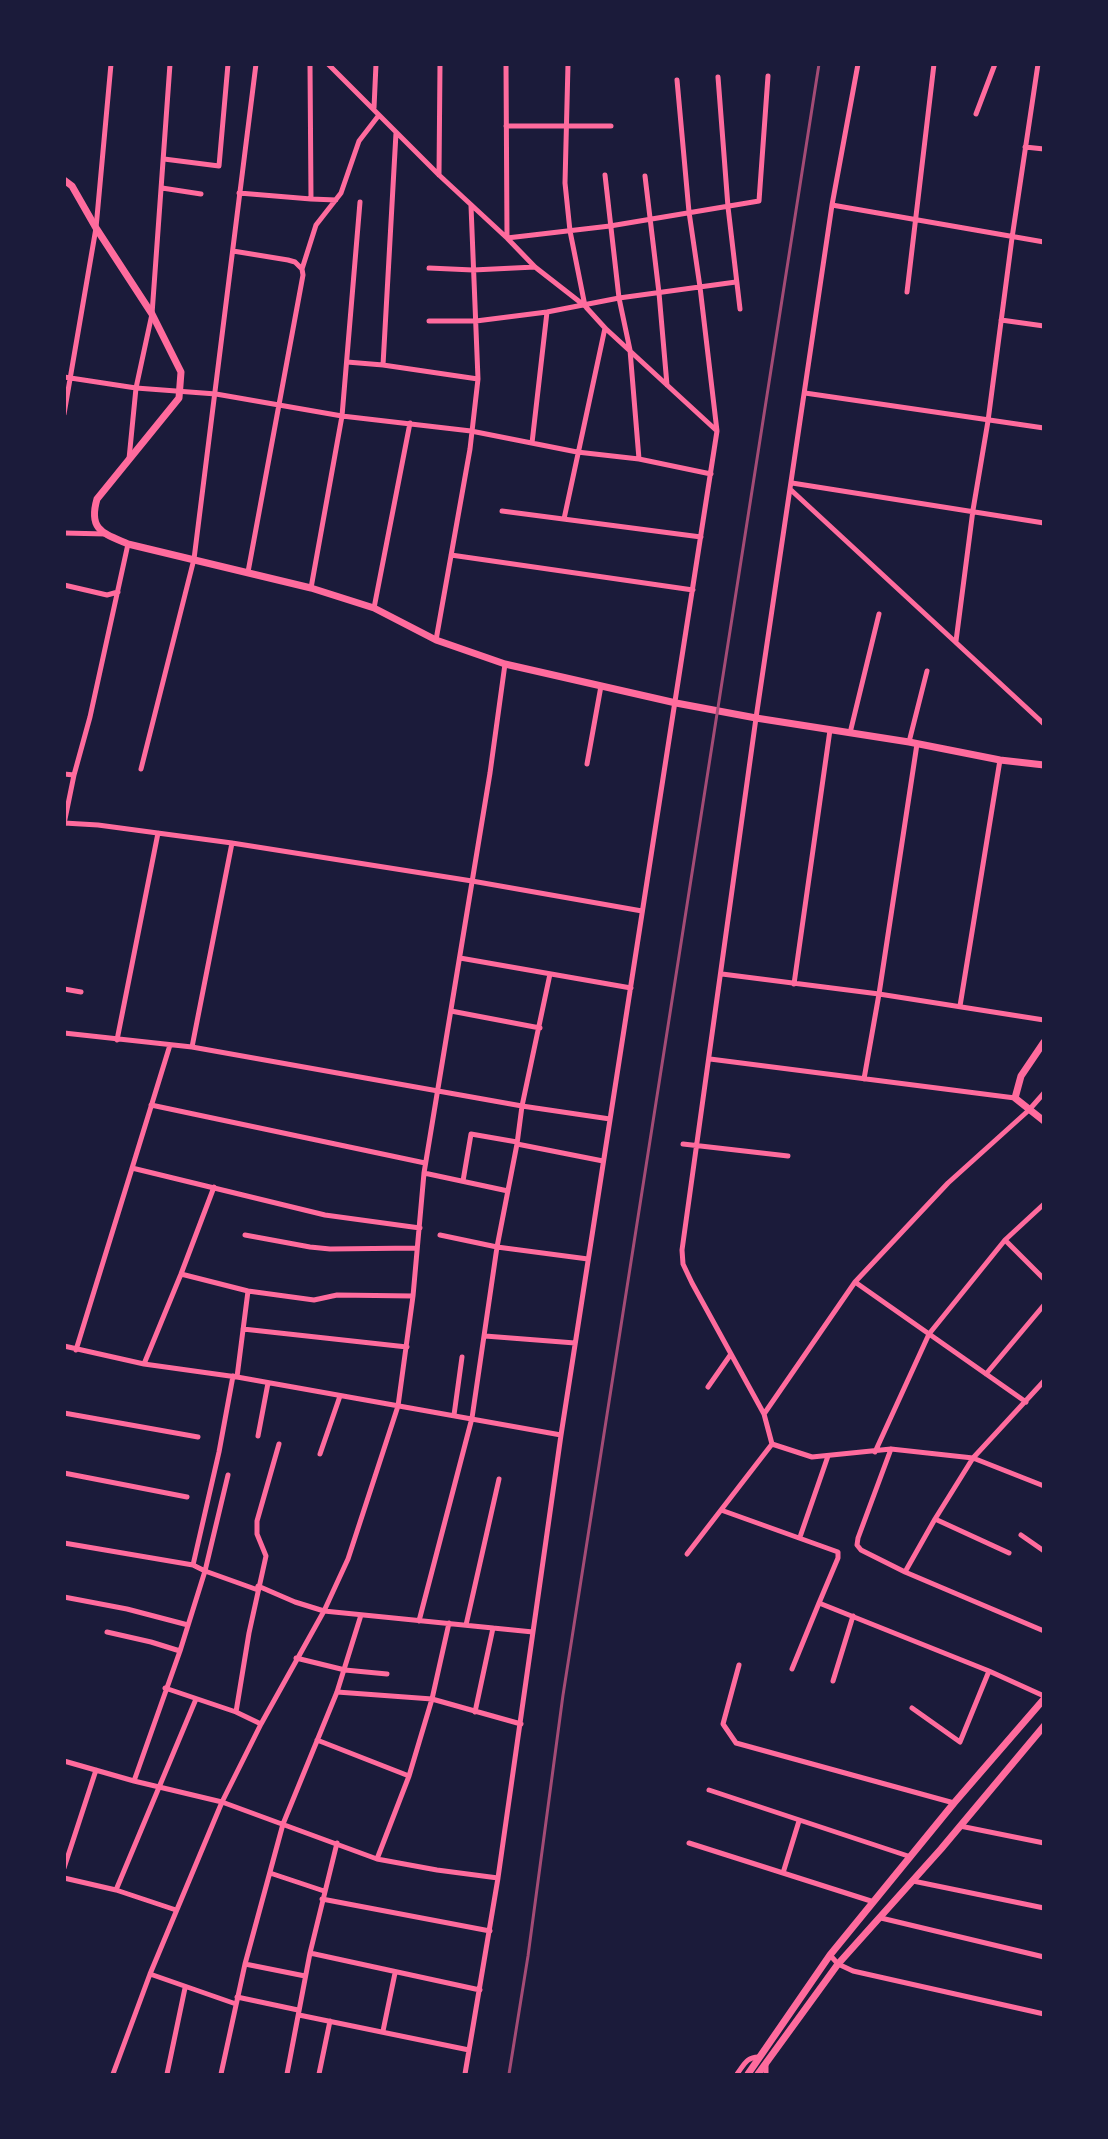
<!DOCTYPE html>
<html>
<head>
<meta charset="utf-8">
<style>
	body { margin:0 }
	#map { position:relative; width:1108px; height:2139px; overflow:hidden; background:#1b1b3a; font-family:"Roboto Condensed",sans-serif }
	canvas { display:block }
	.frame { position:absolute; inset:0; border:66px solid #1b1b3a; pointer-events:none }
</style>
</head>
<body>
<div id="map">
<canvas width="1108" height="2139"></canvas>
<div class="frame"></div>
</div>
<script>
const g = document.querySelector('canvas').getContext('2d');
g.lineJoin = 'round';
function stroke(path, color, width, dash) { g.strokeStyle = color; g.lineWidth = width; g.lineCap = dash ? 'butt' : 'round'; g.setLineDash(dash || []); g.stroke(path); }
stroke(new Path2D(`
	M328,64L439,175L507,238L535,267L585,306L605,328L717,431L561,1435L498,1878L465,2074
	M506,64L507,238L610,226L759,201L768,76
	M568,64L565,183L570,231L585,306
	M718,77L728,207L740,309
	M677,80L689,212L700,287L717,431
	M374,108L376,64
	M976,114L995,64
	M506,126H611
	M1025,147L1044,149
	M164,159L219,166L228,64
	M439,175L440,64
	M605,175L619,298L630,350L639,459
	M645,176L659,293L667,385
	M162,188L201,194
	M239,193L311,199L310,64
	M311,199L336,200
	M832,205L1044,242
	M233,251L288,260L295,262L302,269
	M429,268L473,270L535,267
	M907,292L934,64
	M1001,320L1044,326
	M429,321H476L547,312L619,298L736,282
	M347,362L383,365L478,379
	M383,365L396,133
	M64,377L136,388L216,394L342,416L471,431L577,452L639,459L711,474
	M805,393L1044,428
	M64,414L96,228L111,64
	M532,443L547,312
	M129,459L136,388L152,314L170,64
	M792,483L1044,523
	M791,490L1044,724
	M502,511L701,537
	M564,519L605,328
	M64,533L106,534
	M451,555L693,590
	M248,572L303,275L302,269L316,225L341,193L359,141L379,115
	M64,585L107,595L118,592
	M311,588L342,416L360,202
	M374,608L410,423
	M436,640L470,449L478,379L471,206
	M956,641L973,510L988,421L1012,238L1038,64
	M850,733L879,614
	M909,742L927,671
	M587,764L601,686
	M141,769L194,559L256,64
	M64,774L74,775
	M64,823L98,825L232,843L472,881L642,911
	M64,824L74,775L90,717L128,544
	M460,958L631,988
	M722,974L879,994L1044,1020
	M794,984L830,730
	M64,989L81,992
	M960,1006L1000,760
	M451,1011L540,1028
	M64,1033L192,1047L522,1106L610,1119
	M117,1040L158,833
	M192,1047L232,843
	M710,1059L1015,1098
	M864,1079L879,994L917,744
	M151,1105L425,1163
	M517,1144L603,1161
	M683,1144L788,1156
	M132,1168L325,1215L420,1228
	M424,1173L508,1191
	M463,1181L471,1134L517,1142
	M245,1235L310,1247L330,1249L417,1248
	M440,1235L497,1247L588,1259
	M1005,1240L1044,1279
	M181,1274L248,1291L314,1300L337,1295L413,1296
	M855,1282L1026,1402
	M243,1329L407,1347
	M485,1336L575,1343
	M64,1346L144,1364L237,1377L561,1435
	M76,1350L170,1045
	M144,1364L181,1274L214,1187
	M986,1374L1044,1305
	M237,1377L248,1291
	M708,1387L731,1354
	M64,1413L198,1437
	M764,1414L855,1282L948,1183L1029,1110L1044,1093
	M454,1415L462,1357
	M258,1436L268,1383
	M772,1444L812,1457L891,1449L973,1458L1044,1486
	M891,1449L858,1538L857,1545L861,1550L905,1572L1044,1631
	M875,1452L929,1334L1005,1240L1044,1204
	M320,1454L340,1396
	M64,1473L187,1497
	M721,1510L838,1552V1558L819,1603L989,1671L1044,1696
	M935,1519L1009,1553
	M1021,1535L1044,1551
	M800,1537L828,1456
	M64,1543L193,1565L205,1571L258,1590
	M687,1554L772,1444L764,1414L692,1283L683,1264L682,1250L756,718L832,205L858,64
	M193,1565L219,1452L233,1376
	M905,1572L935,1519L973,1458L1044,1381
	M258,1586L295,1602L324,1611L493,1628L475,1712
	M64,1597L127,1609L188,1625
	M419,1621L472,1418L497,1247L517,1144L522,1106L550,974
	M466,1625L499,1479
	M493,1628L533,1632
	M107,1632L151,1642L180,1651
	M296,1658L345,1670L387,1674
	M739,1665L723,1724L736,1743L954,1803
	M792,1669L819,1603
	M833,1681L853,1616
	M165,1688L236,1712L261,1724
	M337,1692L432,1699L521,1724
	M912,1708L960,1742L989,1671
	M236,1712L249,1633L266,1556L257,1534V1521L279,1444
	M317,1740L409,1776
	M64,1761L134,1781L222,1802L377,1859L437,1870L498,1878
	M134,1781L180,1651L205,1571L228,1475
	M709,1790L911,1857
	M960,1826L1044,1843
	M689,1843L874,1902
	M377,1859L409,1776L432,1699L449,1623
	M64,1868L96,1770
	M270,1873L324,1891
	M783,1873L799,1821
	M64,1878L116,1890L176,1910
	M913,1881L1044,1908
	M116,1890L196,1699
	M322,1899L490,1931
	M881,1918L1044,1957
	M310,1953L480,1990
	M830,1955L838,1964L853,1971L1044,2014
	M245,1964L305,1976
	M150,1974L236,2004
	M237,1997L298,2010
	M299,2015L469,2050
	M383,2031L395,1973
	M113,2074L150,1974L222,1802L261,1724L324,1611L348,1559L398,1406L413,1296L424,1173L490,773L505,664
	M167,2074L185,1988
	M221,2074L245,1964L283,1824L337,1692L361,1615
	M287,2074L310,1953L337,1843
	M319,2074L330,2021
	M737,2074C744,2065 747,2056 760,2057
	M766,2074V2063`), '#ff6b9d', 5);
stroke(new Path2D(`
	M64,180L72,186L96,228L152,314L181,372L179,398L97,499C88,530 103,533 128,544L311,588L374,608L436,640L505,664L676,703L756,718L909,742L1000,760L1044,765
	M1044,1042L1021,1076L1015,1098L1044,1121
	M748,2074L830,1955L954,1803L1044,1699
	M758,2074L838,1964L941,1849L1044,1726`), '#ff6b9d', 7);
stroke(new Path2D(`
	M509,2074L528,1956L563,1695L819,64`), '#a44b75', 3);
</script>
</body>
</html>
